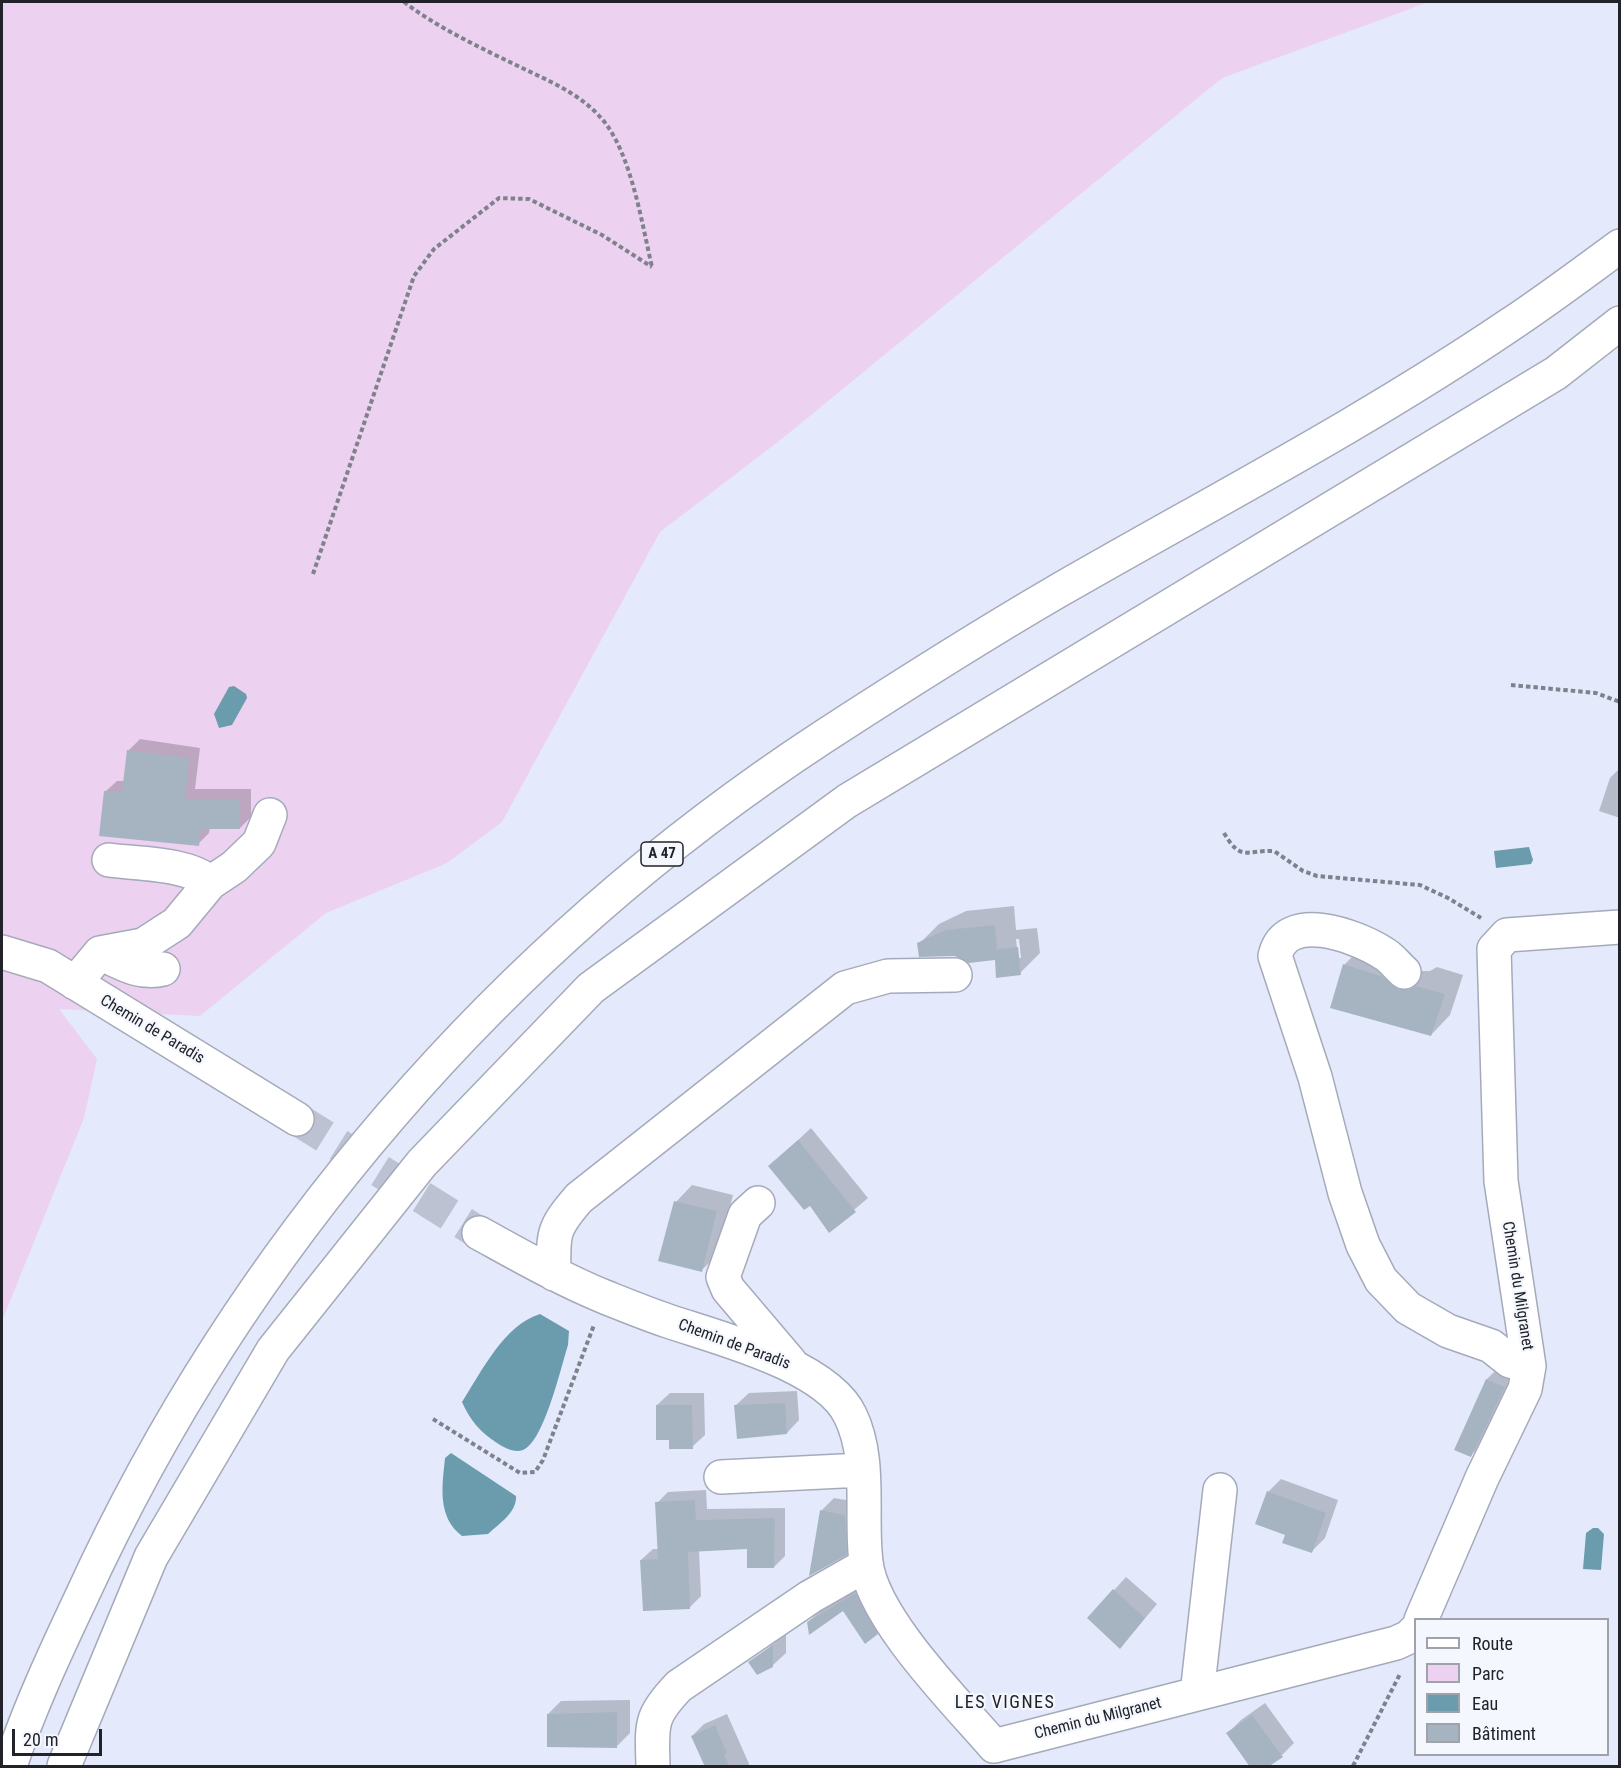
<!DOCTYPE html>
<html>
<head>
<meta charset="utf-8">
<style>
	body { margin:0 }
	#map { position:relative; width:1621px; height:1768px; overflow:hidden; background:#e4eafc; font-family:"Roboto Condensed",sans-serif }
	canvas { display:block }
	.frame { position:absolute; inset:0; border:3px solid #212329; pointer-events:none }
	.legend { position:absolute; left:1414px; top:1618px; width:195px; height:138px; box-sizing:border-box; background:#f5f7ff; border:2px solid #a0a2a9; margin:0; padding:8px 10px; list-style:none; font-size:18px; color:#212329 }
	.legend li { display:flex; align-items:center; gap:12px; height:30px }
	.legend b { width:30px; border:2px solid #a0a2a9 }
	.scale { position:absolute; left:12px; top:1729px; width:90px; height:27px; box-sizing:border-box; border:3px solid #212329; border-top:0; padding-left:8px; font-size:18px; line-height:21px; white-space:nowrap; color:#212329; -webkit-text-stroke:4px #f5f7ff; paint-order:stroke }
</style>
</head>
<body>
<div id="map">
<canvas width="1621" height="1768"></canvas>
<div class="frame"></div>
<ul class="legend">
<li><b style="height:8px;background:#fff"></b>Route</li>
<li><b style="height:16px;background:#edd1f0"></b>Parc</li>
<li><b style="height:16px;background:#6a9cae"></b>Eau</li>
<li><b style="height:16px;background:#a6b4c2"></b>Bâtiment</li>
</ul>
<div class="scale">20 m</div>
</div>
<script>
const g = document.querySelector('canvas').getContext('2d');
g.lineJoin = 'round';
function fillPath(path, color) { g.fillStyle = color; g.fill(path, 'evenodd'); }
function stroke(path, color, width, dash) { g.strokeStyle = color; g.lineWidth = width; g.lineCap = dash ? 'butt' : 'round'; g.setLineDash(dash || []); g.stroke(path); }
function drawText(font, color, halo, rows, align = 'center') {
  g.font = font + ' "Roboto Condensed",sans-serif'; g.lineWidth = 4.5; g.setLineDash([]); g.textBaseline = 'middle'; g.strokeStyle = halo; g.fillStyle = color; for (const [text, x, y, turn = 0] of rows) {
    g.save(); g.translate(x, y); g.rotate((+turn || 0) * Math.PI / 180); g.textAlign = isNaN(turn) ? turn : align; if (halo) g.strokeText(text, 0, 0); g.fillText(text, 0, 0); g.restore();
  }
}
fillPath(new Path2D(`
	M2,2H1429L1222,78L783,438L660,532L502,822L447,863L326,913L200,1016L59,1009L97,1059L84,1118L2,1321Z`), '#edd1f0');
fillPath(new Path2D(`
	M234,686L246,694L247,698L232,725L219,728L214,714L229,687Z
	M1529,847L1533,860L1531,864L1496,868L1494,851Z
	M540,1314L569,1331L568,1345C561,1367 544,1442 523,1450C514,1453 505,1448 497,1443C480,1432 470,1420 462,1402C482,1371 504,1325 540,1314Z
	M451,1453L516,1496C517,1512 500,1523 488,1534L462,1536C437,1517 442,1487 445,1458Z
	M1593,1528H1598L1604,1534L1601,1570L1583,1569L1586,1533Z`), '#6a9cae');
fillPath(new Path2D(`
	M140,739L200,748L195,789H251V817L240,828L210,827L209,833L198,844L105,792L117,781H125L129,750Z
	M1620,768V818L1599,811L1610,778Z
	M1014,906L1016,930L1037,928L1040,953L1020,973L997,959L955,955L919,944L939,924L966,911ZM1016,939H1019L1021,958H1018Z
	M1364,945L1419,971H1430L1437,967L1463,975L1450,1015L1431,1035L1344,965Z
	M811,1128L868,1198L829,1231L810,1204L770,1166Z
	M692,1185L733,1195L718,1254L702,1270L676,1202Z
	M1500,1366L1517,1374L1484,1442L1471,1455L1456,1449L1487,1379Z
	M797,1391L799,1420L787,1433L736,1405L749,1393Z
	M670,1393H704L705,1435L692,1447L670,1438L657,1405Z
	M1281,1479L1338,1500L1325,1538L1312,1551L1287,1534L1268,1492Z
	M706,1490L707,1509L785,1508V1556L774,1567L749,1548L699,1550L701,1596L690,1607L641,1560L653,1549H659L657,1503L668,1492Z
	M834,1498L858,1502L859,1540L846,1553L821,1511Z
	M873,1577L894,1616L877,1633L843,1609L808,1622L826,1605Z
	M1126,1577L1157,1604L1132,1634L1089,1618Z
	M786,1634V1653L772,1666L750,1662Z
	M630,1700V1733L617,1746L548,1714L561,1701Z
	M1265,1703L1294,1743L1282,1755L1228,1733L1241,1720Z
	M727,1714L750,1766H705L692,1736L704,1724Z`), '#0003');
fillPath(new Path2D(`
	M127,750L189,758L185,799L240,800V829H201L199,846L99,836L104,791L122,792Z
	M995,925L997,949L1018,947L1021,975L996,978L995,960L969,963L955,956L919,957L917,943L945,930Z
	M1343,964L1381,976L1399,990H1409L1416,986L1445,994L1431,1036L1330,1008Z
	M798,1140L856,1212L829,1233L810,1206L804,1210L768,1166Z
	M674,1201L717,1211L702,1272L658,1261Z
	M1486,1379L1505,1387L1471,1457L1454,1450Z
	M785,1403L787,1434L737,1439L734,1405Z
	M656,1405H692L693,1449H669V1440H656Z
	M1267,1491L1326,1513L1312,1553L1282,1543L1285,1535L1255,1524Z
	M695,1500L696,1520L775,1518L774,1568H747V1549L688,1552L690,1609L643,1611L640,1560L658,1559L655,1502Z
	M820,1510L845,1515L847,1555L809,1576Z
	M1113,1589L1145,1618L1120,1649L1087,1618Z
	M855,1593L878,1634L865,1644L843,1611L809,1635L807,1622Z
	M773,1645V1667L757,1675L748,1662Z
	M617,1712V1748L547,1747V1714Z
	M1252,1715L1283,1757L1268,1767H1250L1226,1733Z
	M715,1725L727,1753L724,1754L730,1767H705L691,1736Z`), '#a6b4c2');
stroke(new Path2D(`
	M297,1119L479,1233`), '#bdc2d2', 33, [33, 16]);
const minor = new Path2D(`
	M109,860C137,864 190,863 210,883
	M2,952L48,966L297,1119
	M100,953C121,963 140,975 163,969
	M1404,972C1397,966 1391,957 1383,953C1356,936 1286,909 1275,956L1315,1077L1345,1193L1363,1245L1381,1280L1408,1308L1448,1331L1491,1346L1510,1361L1529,1366
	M75,983L100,953L143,945L177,923L210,883L234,867L259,843L270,815
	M758,1203L745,1215L723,1277L728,1289L790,1362
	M479,1233C521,1256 561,1279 605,1297C625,1305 647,1314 668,1321C718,1338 826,1365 850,1415C872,1459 860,1515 866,1562C872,1618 957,1703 994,1746L1396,1643L1409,1637L1416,1630
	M554,1274C553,1234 552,1229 579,1198L845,988L888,976L955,975
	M721,1477L862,1470
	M1421,1620L1482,1478L1525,1389L1529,1366L1501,1181L1494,949L1507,935L1620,927
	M1197,1694L1220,1490
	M653,1766C652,1725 649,1717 679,1686L810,1597L866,1565`);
const highway = new Path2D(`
	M10,1766C29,1709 55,1653 81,1598C241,1248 501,948 823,737C900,687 977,638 1056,592C1207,505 1363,424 1508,326C1546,301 1583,273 1620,246
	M64,1766L151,1557L273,1350L422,1163L591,988L847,801L1556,373L1620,323`);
stroke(minor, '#a5aabb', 36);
stroke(highway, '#a5aabb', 36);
stroke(new Path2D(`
	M404,2C438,28 481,48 520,67C551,82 584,95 606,124C632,159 642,224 652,267
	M313,574L414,276L434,249L499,198L529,199L602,235L652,267
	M1511,685L1596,693L1620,702
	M1224,833C1241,862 1246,850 1274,851L1303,871L1317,876L1420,885L1448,898L1481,918
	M433,1419L520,1473L535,1472L543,1460L594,1325
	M1353,1766L1400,1674`), '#7e828d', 4, [4.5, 3]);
stroke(minor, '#fff', 33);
stroke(highway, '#fff', 33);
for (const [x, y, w] of [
	[662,854,42]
]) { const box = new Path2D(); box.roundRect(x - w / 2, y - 12, w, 24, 4.5); g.fillStyle = '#f5f7ff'; g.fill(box); stroke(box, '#212329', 1.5); }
drawText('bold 15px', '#212329', null, [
	["A 47",662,854]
]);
drawText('16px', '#212329', '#f5f7ff', [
	["Chemin de Paradis",152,1030,31],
	["Chemin du Milgranet",1517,1286,81],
	["Chemin de Paradis",734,1345,20],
	["Chemin du Milgranet",1098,1719,-14]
]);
g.letterSpacing = '1.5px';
drawText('18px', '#212329', '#f5f7ff', [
	["LES VIGNES",1005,1703]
]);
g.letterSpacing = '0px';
</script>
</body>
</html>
